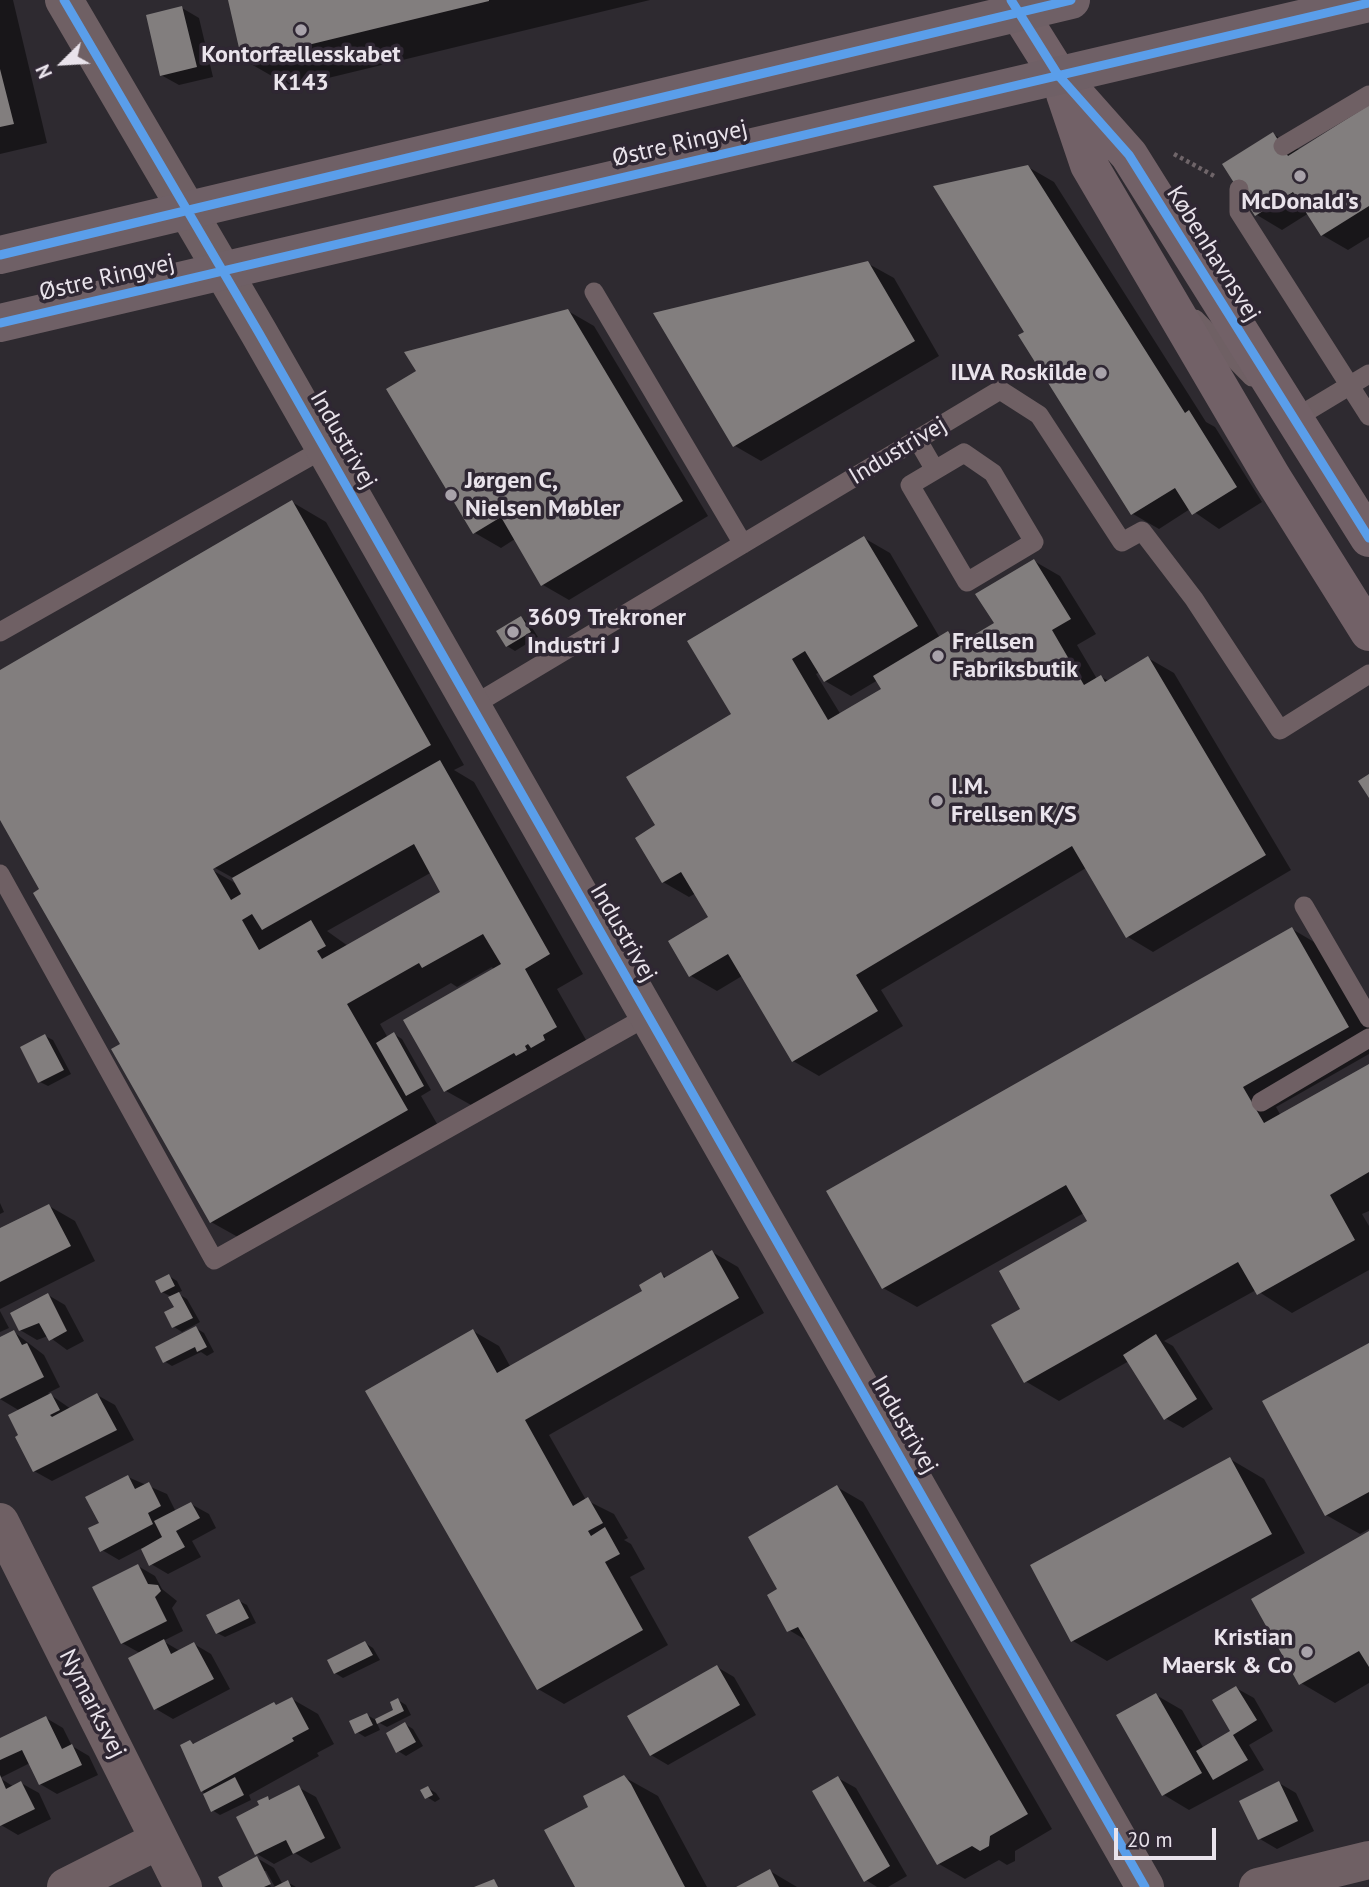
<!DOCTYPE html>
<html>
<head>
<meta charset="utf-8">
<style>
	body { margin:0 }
	#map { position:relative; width:1369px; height:1887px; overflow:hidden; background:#2e2a30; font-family:"PT Sans",sans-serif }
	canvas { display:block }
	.north { position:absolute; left:28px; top:28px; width:70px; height:70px; -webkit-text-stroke:5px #2f2733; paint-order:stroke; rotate:246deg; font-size:19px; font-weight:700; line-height:28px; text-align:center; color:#e9e3eb }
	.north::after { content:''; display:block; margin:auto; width:24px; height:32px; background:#e9e3eb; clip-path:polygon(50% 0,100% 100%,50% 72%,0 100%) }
	.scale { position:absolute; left:1114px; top:1828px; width:102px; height:32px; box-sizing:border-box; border:4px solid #e9e3eb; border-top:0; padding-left:9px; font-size:21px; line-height:24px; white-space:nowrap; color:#e9e3eb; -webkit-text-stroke:5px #2f2733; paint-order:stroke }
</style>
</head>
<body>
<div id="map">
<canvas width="1369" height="1887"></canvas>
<div class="north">N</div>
<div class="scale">20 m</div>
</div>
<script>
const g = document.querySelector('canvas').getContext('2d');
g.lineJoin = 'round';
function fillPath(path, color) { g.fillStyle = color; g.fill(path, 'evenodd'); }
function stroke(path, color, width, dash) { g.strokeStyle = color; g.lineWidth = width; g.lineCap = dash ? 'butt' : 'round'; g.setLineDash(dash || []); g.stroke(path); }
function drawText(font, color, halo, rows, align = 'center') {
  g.font = font + ' "PT Sans",sans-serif'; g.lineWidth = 7; g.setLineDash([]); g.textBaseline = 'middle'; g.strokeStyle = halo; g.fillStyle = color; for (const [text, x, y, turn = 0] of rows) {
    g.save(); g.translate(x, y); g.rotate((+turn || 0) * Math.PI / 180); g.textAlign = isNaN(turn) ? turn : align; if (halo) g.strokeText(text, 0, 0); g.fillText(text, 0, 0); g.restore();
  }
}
fillPath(new Path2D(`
	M0,0H13L47,143L0,154Z
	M229,0H650L291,87L244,60Z
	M182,8L199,18L213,77L179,85L161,75Z
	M1369,107V237L1348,250L1322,235L1309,213L1282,230L1257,215L1273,134L1300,150Z
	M1028,167L1054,182L1206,422L1215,427L1262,502L1219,529L1190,509L1159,529L1133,514L1027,332Z
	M867,263L894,278L939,356L761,461L735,446Z
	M568,311L594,326L708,516L569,600L543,585L515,539L501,548L475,533Z
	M292,502L326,522L464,765L454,770L474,782L583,974L557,989L590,1047L480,1110L446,1091L494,970L492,967L457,987L451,983L380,1024L388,1038L394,1034L402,1039L431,1090L421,1096L440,1129L245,1241L211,1222L42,890L0,817V672ZM206,863L235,879V883L205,866ZM432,872L443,892L348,946L327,931Z
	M864,538L890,553L940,638L949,633L965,643L996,624L1034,561L1060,576L1096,634L1077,645L1097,679L1101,677L1109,681L1148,658L1174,673L1291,870L1153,952L1128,937L1086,868L881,990L903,1026L819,1076L793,1061L742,976L717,991L691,976L710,917L696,893L689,897L663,882L657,826L733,715ZM820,672L825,681L851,696L878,680L883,690L841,715L816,674Z
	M521,618L529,623L538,637L515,651L507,646Z
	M1292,929L1326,949L1369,1025V1054L1276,1107L1281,1116L1369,1067V1211L1362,1214L1369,1226V1270L1292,1313L1256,1290L1164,1341L1173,1346L1213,1409L1183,1428L1165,1418L1129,1361L1059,1401L1025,1381L1022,1310L1089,1222L1084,1213L917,1307L883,1288Z
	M45,1036L53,1040L71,1074L48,1086L40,1082Z
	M0,1203L4,1212L0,1214Z
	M49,1206L75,1221L95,1261L0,1309V1230Z
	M712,1252L738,1267L764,1313L549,1435L586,1500L614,1514L628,1538L624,1540L631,1544L645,1569L630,1577L668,1645L564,1704L538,1689L473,1331L499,1346L511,1368L644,1291L661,1274L667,1278Z
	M169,1276L177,1281L182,1291L177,1293L187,1299L200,1322L182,1332L174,1327L176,1308L172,1297L162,1292Z
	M48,1295L65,1305L84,1341L67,1350L48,1336L37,1340L20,1330Z
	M0,1311L9,1328L0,1332Z
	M196,1328L204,1333L214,1352L207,1356L201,1352L172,1366L164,1361Z
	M14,1332L44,1355L60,1387L48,1393L71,1409L97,1395L115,1405L134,1440L52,1481L34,1471L21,1435L20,1411L0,1399V1339Z
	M1369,1345V1529L1360,1534L1326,1515Z
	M1230,1459L1264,1479L1305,1553L1107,1661L1073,1641Z
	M128,1477L167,1494L176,1512L191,1504L209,1514L216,1528L192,1541L201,1557L168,1574L151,1564L142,1548L119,1560L102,1550L101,1524Z
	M837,1487L863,1502L1052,1829L1015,1851V1861L1007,1865L999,1860L965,1879L939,1864L809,1642L789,1630L779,1589Z
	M1369,1533V1683L1335,1703L1301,1683Z
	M138,1566L155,1576L162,1589L177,1601L172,1608L183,1631L163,1641L180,1651L194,1644L211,1654L230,1689L173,1719L156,1709L140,1653L122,1643Z
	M239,1601L247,1605L256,1623L225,1637L217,1633Z
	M365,1643L373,1648L380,1660L343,1678L335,1673Z
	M717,1667L734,1677L756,1715L668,1765L651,1755Z
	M1236,1688L1254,1698L1273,1731L1249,1745L1264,1770L1189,1810L1164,1795L1156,1695L1182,1710L1204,1749L1232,1732Z
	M292,1699L318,1714L334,1744L317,1753L319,1756L249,1795L251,1800L220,1815L212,1810L181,1746L190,1742L195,1744Z
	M398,1700L406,1705L411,1715L387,1727L376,1721L380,1730L365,1737L357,1732L367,1715L376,1720L396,1711Z
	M46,1718L63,1728L72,1746L89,1756L98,1775L57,1794L40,1784L30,1763L0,1778V1740Z
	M405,1724L413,1729L423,1746L406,1756L398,1751Z
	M624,1777L658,1796L707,1887H577L591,1807Z
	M0,1778L14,1787L21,1783L39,1793L51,1819L18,1835L1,1825Z
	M838,1778L856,1788L907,1876L888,1887H877L866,1880Z
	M1279,1783L1296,1793L1314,1831L1277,1849L1260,1839Z
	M298,1787L316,1797L341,1848L311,1863L295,1853L274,1864L257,1854L267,1798L271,1800Z
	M428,1788L436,1793L440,1799L435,1802L427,1797Z
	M257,1858L274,1868L283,1885L287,1882L296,1887H275L266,1871H262L271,1887H225Z
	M770,1871L797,1887H740Z`), '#0007');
fillPath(new Path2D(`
	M228,0H489V1L242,61Z
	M182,6L197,67L160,76L146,15Z
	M0,69L14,124L0,127Z
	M1369,105V206L1321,236L1293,192L1255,216L1222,164L1273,132L1288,156Z
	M1028,165L1185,413L1189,410L1237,487L1192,515L1175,488L1131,515L1018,335L1024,332L933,186Z
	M868,261L915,341L733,447L653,313Z
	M568,309L683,501L541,586L501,517L473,534L386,389L416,371L404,352Z
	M292,500L431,745L213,869L231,900L241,894L232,878L440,760L550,954L525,969L557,1027L543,1035L545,1040L531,1048L528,1044L525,1046L527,1050L516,1056L514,1053L444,1092L403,1020L501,964L483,934L422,968L419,963L347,1004L408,1110L210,1223L111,1049L120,1044L33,893L39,889L0,820V670ZM414,844L440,892L322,959L317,951L326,946L311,920L259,950L242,920L252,914L262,930Z
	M864,536L918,626L824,682L805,651L792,659L828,720L881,689L873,676L948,631L957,645L994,623L975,594L1034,559L1071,619L1052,630L1084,685L1101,675L1105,682L1148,656L1266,855L1126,938L1072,846L856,975L878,1011L792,1062L728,954L689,977L668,941L708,917L681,872L662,883L635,838L655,825L626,777L731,714L687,641Z
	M521,616L531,632L506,647L496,631Z
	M1369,774V798L1358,781Z
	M1292,927L1349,1027L1243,1087L1264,1123L1369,1064V1172L1330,1195L1355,1240L1257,1295L1238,1262L1024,1383L991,1325L1020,1309L999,1271L1087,1221L1066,1185L882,1289L826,1191Z
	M394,1032L424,1086L406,1096L376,1043Z
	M45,1034L64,1070L38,1083L20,1047Z
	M49,1204L71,1246L0,1282V1228Z
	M712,1250L739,1298L525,1420L573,1506L588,1497L603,1523L588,1531L591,1536L605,1527L620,1554L605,1562L643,1630L537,1690L365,1391L473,1329L497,1373L642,1291L639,1285L661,1272L664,1278Z
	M169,1274L175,1286L161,1293L155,1281Z
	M179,1292L193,1318L172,1328L164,1312L174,1307L168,1297Z
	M48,1293L67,1331L49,1341L39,1323L19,1331L10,1313Z
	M196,1326L207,1347L197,1352L195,1347L163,1363L155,1347Z
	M14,1330L22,1345L27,1343L44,1377L0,1399V1337Z
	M1156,1334L1197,1399L1164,1420L1123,1355Z
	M1369,1343V1492L1325,1516L1262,1401Z
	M51,1393L60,1410L50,1415L52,1417L97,1393L117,1430L33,1472L15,1437L18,1435L8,1415Z
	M1230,1457L1272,1534L1071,1642L1030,1565Z
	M128,1475L135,1489L149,1482L161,1506L148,1513L153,1524L100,1552L88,1528L99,1523L85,1497Z
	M837,1485L1028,1814L990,1836L989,1846L980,1851L972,1846L937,1865L798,1627L787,1632L767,1595L777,1589L748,1537Z
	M191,1502L200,1518L176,1531L185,1547L149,1566L141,1549L162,1537L154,1521Z
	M1369,1531V1667L1359,1651L1299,1685L1251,1599Z
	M138,1564L148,1584L158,1585L161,1591L155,1597L167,1621L121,1644L92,1587Z
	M239,1599L249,1618L216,1634L206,1615Z
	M164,1639L171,1654L194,1642L214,1679L154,1710L128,1658Z
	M365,1641L373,1655L334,1674L327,1660Z
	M717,1665L740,1705L650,1756L627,1716Z
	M1236,1686L1257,1720L1233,1735L1248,1760L1213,1780L1196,1751L1230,1731L1212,1700Z
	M1156,1693L1202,1773L1162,1796L1116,1715Z
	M292,1697L309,1729L292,1738L294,1741L201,1792L180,1745L190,1740L193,1744L274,1702L276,1705Z
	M398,1698L404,1711L377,1724L375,1719L393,1710L390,1702Z
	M367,1713L373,1725L355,1734L349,1721Z
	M46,1716L62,1749L72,1744L82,1765L39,1785L22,1750L0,1760V1738Z
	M405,1722L416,1742L396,1753L386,1733Z
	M0,1775L6,1789L21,1781L35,1809L0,1826Z
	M624,1775L631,1784L685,1887H575L544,1830L588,1807L583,1796Z
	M838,1776L890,1866L864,1882L812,1791Z
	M235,1777L244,1795L211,1812L203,1794Z
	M1279,1781L1298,1821L1258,1840L1239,1801Z
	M299,1785L325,1838L293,1854L286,1840L255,1855L236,1817L259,1805L257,1801L268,1796L269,1800Z
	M428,1786L433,1795L425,1799L420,1790Z
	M257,1856L271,1884L264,1887H223L218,1877Z
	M770,1869L779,1887H736Z
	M494,1879L498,1887H474Z
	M288,1880L291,1887H274Z`), '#827e7e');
stroke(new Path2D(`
	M1174,154L1216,177`), '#6f6569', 4.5, [3.5, 3.5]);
stroke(new Path2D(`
	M1283,146L1369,95
	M1239,189V212L1369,416
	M594,292L743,544
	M1195,319L1252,377
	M1290,416L1294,419L1369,374
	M917,439L935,470
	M964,453L993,473L1034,542L967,582L910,485Z
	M0,632L325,448
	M472,706L1000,390L1039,415L1122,542L1142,531L1194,599L1280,730L1369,674
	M0,874L214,1260L648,1016
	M1304,906L1369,1018
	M1261,1102L1369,1038`), '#6f6064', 19);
stroke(new Path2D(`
	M64,0L259,333L1145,1887
	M0,1522L183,1887
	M66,1887L159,1840
	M1258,1887L1369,1860`), '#6f6064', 38);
stroke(new Path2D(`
	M1011,0L1058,75L1129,155L1369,538
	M1065,94L1089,165L1272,477L1369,632`), '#726167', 38);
stroke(new Path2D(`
	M0,255L1071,0
	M0,323L1369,3`), '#6f6066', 38);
stroke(new Path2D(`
	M64,0L259,333L1145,1887
	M1011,0L1058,75L1129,155L1369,538
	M0,255L1071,0
	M0,323L1369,3`), '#5a9eea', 9);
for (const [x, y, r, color] of [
	[301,30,7,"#a8a2aa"],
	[1300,176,7,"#a8a2aa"],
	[1101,373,7,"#a8a2aa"],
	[451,495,7,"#a8a2aa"],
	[513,632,7,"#a8a2aa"],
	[938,656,7,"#a8a2aa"],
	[937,801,7,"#a8a2aa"],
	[1307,1652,7,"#a8a2aa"]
]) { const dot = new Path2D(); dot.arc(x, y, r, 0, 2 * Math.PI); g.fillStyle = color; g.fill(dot); stroke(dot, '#2f2733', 2.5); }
drawText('bold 24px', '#e9e3eb', '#2f2733', [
	["Kontorfællesskabet",301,55,"center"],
	["K143",301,83,"center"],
	["McDonald's",1300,202,"center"],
	["ILVA Roskilde",1087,373,"right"],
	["Jørgen C,",465,481],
	["Nielsen Møbler",465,509],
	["3609 Trekroner",527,618],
	["Industri J",527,646],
	["Frellsen",952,642],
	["Fabriksbutik",952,670],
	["I.M.",951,787],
	["Frellsen K/S",951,815],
	["Kristian",1293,1638,"right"],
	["Maersk & Co",1293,1666,"right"]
], 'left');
drawText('24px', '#e9e3eb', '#2f2733', [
	["Østre Ringvej",680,144,-13],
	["Københavnsvej",1213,254,58],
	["Østre Ringvej",107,278,-13],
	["Industrivej",343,440,60],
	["Industrivej",898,451,-31],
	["Industrivej",623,933,60],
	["Industrivej",904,1425,60],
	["Nymarksvej",92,1704,63]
]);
</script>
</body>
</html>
